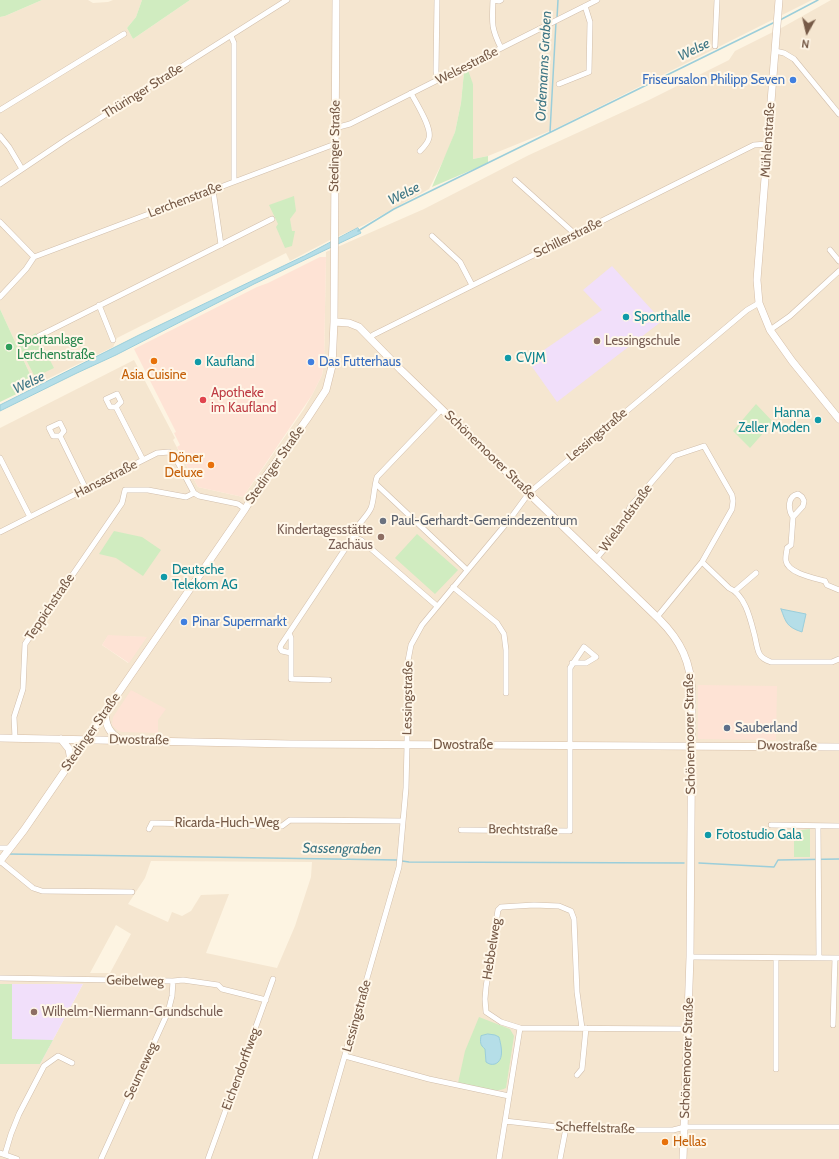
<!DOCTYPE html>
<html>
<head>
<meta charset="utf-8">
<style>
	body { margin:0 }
	#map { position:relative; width:839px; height:1159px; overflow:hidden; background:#fdf4e2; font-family:Cabin,sans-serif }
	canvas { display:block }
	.north { position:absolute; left:787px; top:12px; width:40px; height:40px; -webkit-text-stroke:3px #fff7e9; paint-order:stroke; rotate:188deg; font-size:11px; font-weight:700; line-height:16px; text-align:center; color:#765a47 }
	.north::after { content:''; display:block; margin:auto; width:14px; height:18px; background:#765a47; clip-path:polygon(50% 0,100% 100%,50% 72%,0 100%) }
</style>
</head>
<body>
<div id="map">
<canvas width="839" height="1159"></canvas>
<div class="north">N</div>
</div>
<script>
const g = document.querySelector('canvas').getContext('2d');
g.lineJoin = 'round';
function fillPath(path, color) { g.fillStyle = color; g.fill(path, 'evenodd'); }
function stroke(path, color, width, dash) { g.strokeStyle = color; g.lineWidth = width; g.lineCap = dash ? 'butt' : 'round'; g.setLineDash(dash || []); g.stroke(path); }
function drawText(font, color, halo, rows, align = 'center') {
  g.font = font + ' Cabin,sans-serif'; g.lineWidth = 4; g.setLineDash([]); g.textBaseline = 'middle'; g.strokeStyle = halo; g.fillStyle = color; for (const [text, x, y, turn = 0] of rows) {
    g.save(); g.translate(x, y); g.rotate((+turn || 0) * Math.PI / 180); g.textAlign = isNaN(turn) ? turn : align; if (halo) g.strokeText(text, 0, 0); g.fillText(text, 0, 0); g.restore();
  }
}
fillPath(new Path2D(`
	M42,0H88L93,3L108,2L113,0H142L136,17L127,28L133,39L190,0H812L557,128L488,156L473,159V84L464,72L461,103L455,132L447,153L429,189L364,225L332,239L290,261L286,253L117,338L113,347L35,385L0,309V17L5,16Z
	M831,0H839V1159H0V1064H40L83,984H0V428L134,360L175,438L173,440L198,487L243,497L304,409L312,395L322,375L324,363L326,252L424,209L529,155L649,100L729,60L735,51L783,27ZM108,636L146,637L128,663L102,645ZM158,720V733L113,725ZM151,861L312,862L311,877L295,926L277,968L206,953L229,894L201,895L191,911L182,916L172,912L168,922L128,904L145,878ZM116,925L131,934L110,973H90Z`), '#f5e6d0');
fillPath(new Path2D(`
	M320,257H326L324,363L322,375L312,395L243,497L198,487L177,447L180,445L174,433L176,432L134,349L257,287L268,283Z
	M108,635L147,637L129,663L102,645Z
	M698,685L777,686L776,740L698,739Z
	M131,690L166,709L158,720V733L122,732L117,730L112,725L113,717Z`), '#fee3d5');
fillPath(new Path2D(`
	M612,266L662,321L557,402L528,361L602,310L583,290Z
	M0,984H83L40,1064H0Z`), '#f1dffa');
fillPath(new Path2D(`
	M0,0H42L5,16L0,17Z
	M142,0H190L133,39L127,28L136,17Z
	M468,70L473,84V159L488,156V163L432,187L455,132L461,103L464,72Z
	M294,196L296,211L290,219L292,231H295L292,246L285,248L276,227L278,224L269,205Z
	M0,309L35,385L0,402Z
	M36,333L54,368L35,377L18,344Z
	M756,404L773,422L750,448L733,431Z
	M114,531L142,537L161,550L143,576L116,558L99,554Z
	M417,534L458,570L435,594L395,558Z
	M810,829V857H794V831Z
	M0,984H12V1039L53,1040L40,1064H0Z
	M479,1017L510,1029L514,1036L506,1088C495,1094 471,1086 458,1083L465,1051Z`), '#d0ecc0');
const water = new Path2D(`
	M358,228L361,233L254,284L116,355L77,373L0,411V405L139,335L304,256Z
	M781,609L806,614L802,632C787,627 786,623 781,609Z
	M488,1034L495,1035L499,1037C501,1045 505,1060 495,1064C491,1065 489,1064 486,1062L485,1049C480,1045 480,1042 481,1036Z`);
fillPath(water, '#b5dee8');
stroke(water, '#9bceda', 1);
stroke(new Path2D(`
	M557,18L558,0
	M780,20L818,0
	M550,132L556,22
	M358,231L394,209L775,22
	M8,854L398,860
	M402,861L409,862L684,863
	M699,863L774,867L778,860L839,859`), '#9bceda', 1.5);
const street = new Path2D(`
	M437,0L436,71L437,80
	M493,0C492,23 491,28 501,48
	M494,0L499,1L501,0
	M231,36L234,43V181
	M715,46L717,0
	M775,51L784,53L794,59L839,114
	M559,84L589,72L590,22L585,6
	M411,93C416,103 432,127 429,138C428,143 424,147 420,151
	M0,110L124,34
	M335,128L350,124L597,0
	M0,136L9,147L22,169
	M515,180L575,234
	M0,184L67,139L287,0
	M213,190L221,245
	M0,222L34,257
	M432,236L460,262L472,285
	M830,250L839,261
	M0,297L26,269L34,257L335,144
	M99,305L113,340
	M770,330L790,316L839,271
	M39,336L272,219
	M370,338L373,335L754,145L767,144
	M116,407H110L106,399L117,394L121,402L116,407L143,460
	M60,436H53L49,428L60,423L64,431L60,436L86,489
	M0,458L30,517
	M376,484L467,570
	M793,517C788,510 787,496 798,494L802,497L804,501L803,506L793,517L791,545L787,548C787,552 785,557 786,561C788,573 814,578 825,581L827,585L839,590
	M0,532L157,453L169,452L174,455L194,493L199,496L238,504L245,509
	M354,537L361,540L437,606
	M596,559L622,528L630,507L674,456L704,446L732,495L733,501L732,509L702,562L657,617
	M702,562L729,588C746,595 751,622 755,637C756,642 757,648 759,653C761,658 766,660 771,662H832L839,659
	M453,587L497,623L504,634L506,650V693
	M735,591L756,573
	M289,633L291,638V679L329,680
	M291,653L282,651L280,648L281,645L349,543C353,539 353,537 355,532C358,523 367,517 371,508C374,501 374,486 377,477L442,409
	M15,738L14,717L23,689L25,644L122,503L125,490H148L186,497L194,493
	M771,825L839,826
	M818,826L819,958
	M149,829L152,823L282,826L290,820L403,821
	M461,830L570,831V668L584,647L596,657L586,663H572
	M0,848H10
	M0,861L33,888L42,891L132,892
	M690,957L839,958
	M0,978L173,981L183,980L218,985L222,989L266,1000
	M833,1025L835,958
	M520,1028L687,1029
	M345,1056L429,1079L509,1096
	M776,1069V958
	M577,1075L582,1069L586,1028
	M505,1121L566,1128L610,1130H673L685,1127H839
	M0,1153L17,1159
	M5,1154L11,1134L19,1114L44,1066L58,1056L72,1063
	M101,1159L168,1012L172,996L173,981
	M208,1159L273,979
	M315,1159L399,867L406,788L407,745V666L411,645L422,625L510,519L529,493L747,310L759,303
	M499,1159L520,1028L501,1022L486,1012L485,999L486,987L498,910L501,907L534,905L559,906L571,911L574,919L577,992L582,1028
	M560,1159L566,1128`);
const secondary = new Path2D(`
	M779,0L757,280L759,303L770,330L792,361L839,419
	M334,322L349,323L359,327L401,370L659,619C681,641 691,662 692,694L690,957L683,1159
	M105,713C106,726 109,733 121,740
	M0,738L290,744L839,747
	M61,739L69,749L71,761
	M0,861L24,830L245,509L263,480L307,419L326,390L332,366L334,322L336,0`);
stroke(street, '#d1beab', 6);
stroke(secondary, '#d5bea8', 8);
stroke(street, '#fff', 5);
stroke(secondary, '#fff', 7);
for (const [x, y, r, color] of [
	[793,80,4,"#3f7fe0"],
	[626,317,4,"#0f9aa8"],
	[597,341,4,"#8d6e63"],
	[9,347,4,"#2e9e5b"],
	[508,358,4,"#0f9aa8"],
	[154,361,4,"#e8710a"],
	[198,362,4,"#0f9aa8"],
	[311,362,4,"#3f7fe0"],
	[203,400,4,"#e0444e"],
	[818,420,4,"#0f9aa8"],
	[211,465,4,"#e8710a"],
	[383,521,4,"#6b7280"],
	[381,537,4,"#8d6e63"],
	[164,577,4,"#0f9aa8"],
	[184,622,4,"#3f7fe0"],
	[727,728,4,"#5c6f8a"],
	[708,835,4,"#0f9aa8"],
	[34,1012,4,"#8d6e63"],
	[665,1142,4,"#e8710a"]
]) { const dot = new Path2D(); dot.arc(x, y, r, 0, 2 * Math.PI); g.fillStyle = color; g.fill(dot); stroke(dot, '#fff7e9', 1.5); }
drawText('13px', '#765a47', '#fff7e9', [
	["Welsestraße",467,66,-27],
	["Thüringer Straße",143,91,-32],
	["Mühlenstraße",768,140,-86],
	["Stedinger Straße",335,146,-89],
	["Lerchenstraße",185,200,-21],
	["Schillerstraße",568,238,-26],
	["Lessingstraße",597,435,-40],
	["Schönemoorer Straße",490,455,44],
	["Stedinger Straße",275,465,-55],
	["Hansastraße",106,479,-27],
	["Wielandstraße",626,518,-54],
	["Teppichstraße",50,607,-56],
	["Lessingstraße",408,698,-89],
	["Stedinger Straße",91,732,-55],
	["Schönemoorer Straße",690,734,-91],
	["Dwostraße",139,740,1],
	["Dwostraße",463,745],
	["Dwostraße",787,746,1],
	["Ricarda-Huch-Weg",227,823],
	["Brechtstraße",523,830,1],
	["Hebbelweg",492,949,-81],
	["Geibelweg",135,981,1],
	["Lessingstraße",357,1016,-74],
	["Schönemoorer Straße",687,1058,-88],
	["Eichendorffweg",241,1069,-70],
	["Seumeweg",141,1071,-65],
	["Scheffelstraße",595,1128,2]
]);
drawText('13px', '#366cbe', '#fff7e9', [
	["Friseursalon Philipp Seven",785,80,"right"],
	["Das Futterhaus",319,362],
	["Pinar Supermarkt",192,622]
], 'left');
drawText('13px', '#0d838f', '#fff7e9', [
	["Sporthalle",634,317],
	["CVJM",516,358],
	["Kaufland",206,362],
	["Hanna",810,413,"right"],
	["Zeller Moden",810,428,"right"],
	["Deutsche",172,570],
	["Telekom AG",172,585],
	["Fotostudio Gala",716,835]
], 'left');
drawText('13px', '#27864d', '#fff7e9', [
	["Sportanlage",17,340],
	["Lerchenstraße",17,355]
], 'left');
drawText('13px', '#785e54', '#fff7e9', [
	["Lessingschule",605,341],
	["Kindertagesstätte",373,530,"right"],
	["Zachäus",373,545,"right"],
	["Wilhelm-Niermann-Grundschule",42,1012]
], 'left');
drawText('13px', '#c56008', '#fff7e9', [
	["Asia Cuisine",154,375],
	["Döner",203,458,"right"],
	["Deluxe",203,473,"right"],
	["Hellas",673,1142,"left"]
]);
drawText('13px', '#be3a42', '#fff7e9', [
	["Apotheke",211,393],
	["im Kaufland",211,408]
], 'left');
drawText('13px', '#5b616d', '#fff7e9', [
	["Paul-Gerhardt-Gemeindezentrum",391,521]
], 'left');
drawText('13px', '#4e5e75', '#fff7e9', [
	["Sauberland",735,728]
], 'left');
drawText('italic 14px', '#3c7584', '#fff7e9', [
	["Welse",694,50,-26],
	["Ordemanns Graben",544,66,-87],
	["Welse",404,194,-27],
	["Welse",29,383,-26],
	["Sassengraben",342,849,1]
]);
</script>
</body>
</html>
